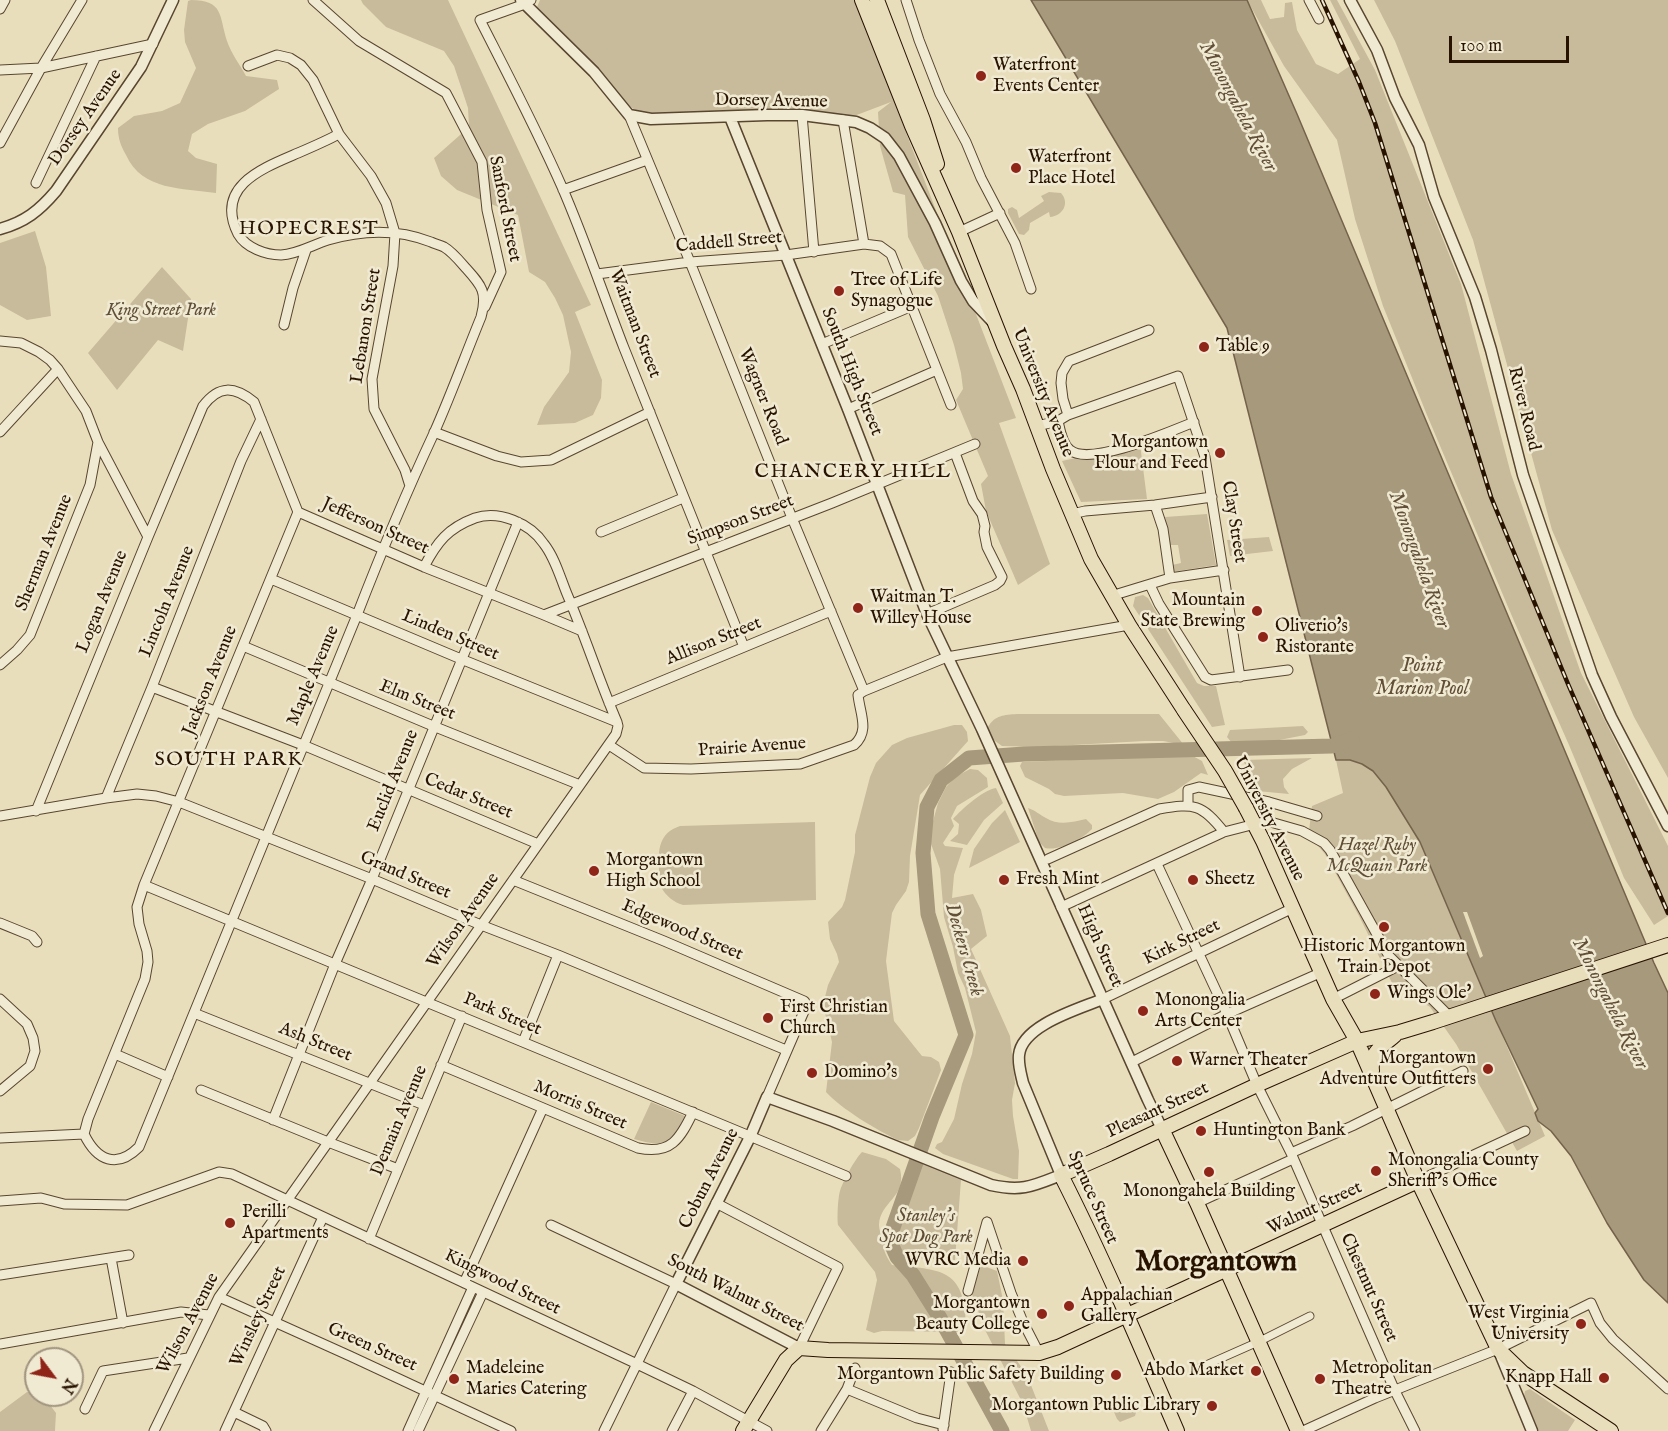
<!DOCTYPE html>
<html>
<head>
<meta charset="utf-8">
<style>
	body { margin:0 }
	#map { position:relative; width:1668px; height:1431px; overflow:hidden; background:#e9debc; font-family:"IM FELL English",serif }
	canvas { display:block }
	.north { position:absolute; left:24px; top:1347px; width:60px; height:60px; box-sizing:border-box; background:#f1ead3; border:2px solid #a0947f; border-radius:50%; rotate:122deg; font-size:16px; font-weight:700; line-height:24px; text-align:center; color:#271300 }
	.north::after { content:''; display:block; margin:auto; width:21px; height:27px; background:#8f2418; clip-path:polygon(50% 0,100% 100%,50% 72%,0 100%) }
	.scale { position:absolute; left:1449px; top:36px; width:120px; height:27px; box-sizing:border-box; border:3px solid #271300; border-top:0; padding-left:8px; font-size:18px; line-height:21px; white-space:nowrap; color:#271300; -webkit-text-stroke:4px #f1ead3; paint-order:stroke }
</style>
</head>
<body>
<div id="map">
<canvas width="1668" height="1431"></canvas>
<div class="north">N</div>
<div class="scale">100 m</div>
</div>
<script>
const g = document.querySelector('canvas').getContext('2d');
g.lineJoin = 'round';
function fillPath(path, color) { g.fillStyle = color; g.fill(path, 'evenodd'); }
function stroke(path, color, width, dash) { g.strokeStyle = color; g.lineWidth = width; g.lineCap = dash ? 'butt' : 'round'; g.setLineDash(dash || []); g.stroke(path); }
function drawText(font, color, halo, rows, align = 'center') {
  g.font = font + ' "IM FELL English",serif'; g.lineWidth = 5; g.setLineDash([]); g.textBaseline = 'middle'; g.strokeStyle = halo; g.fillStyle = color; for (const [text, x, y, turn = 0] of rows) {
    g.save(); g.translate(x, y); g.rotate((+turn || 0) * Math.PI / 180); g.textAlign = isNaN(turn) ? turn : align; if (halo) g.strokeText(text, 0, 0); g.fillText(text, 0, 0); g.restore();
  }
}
fillPath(new Path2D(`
	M191,0C224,0 219,16 227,41C231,53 240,65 246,76L277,80L279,89L245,111L208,124L192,134L188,151L196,158L217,164L216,193C183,188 142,191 126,155C121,146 118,139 118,128L134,116L162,111L180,103L196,68L185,42L184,30L188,1Z
	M361,0H448L591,305L575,312L602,380L601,398L593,415L575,423L537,425L544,407L569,372L571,352L563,315L555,298L545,282L529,272L518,215L457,190L441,176L434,158L469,127L468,108L454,66L444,51L386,27L363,4Z
	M540,0H855L1016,418L999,423L1050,564L1018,585L986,511L981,484L988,476L956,400L963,389L961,373L954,345L938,296L908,237L905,195L893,192L880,146L878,112L891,102L854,116L791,108L647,114L638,112L625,103L580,51L537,7Z
	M1247,0H1261L1270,19L1284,17L1285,3L1292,2L1297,30L1316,64L1338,74L1360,59L1330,0H1337L1375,70L1461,284L1511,474L1581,673L1668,846V916L1654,925L1624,878L1569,745L1514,621L1427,415L1383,306L1355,219L1337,140L1284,66Z
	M1374,0H1668V778L1634,717L1552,530L1473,240L1395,41Z
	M1049,192L1061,193C1070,203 1063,216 1050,217L1049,212L1030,223L1029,230L1024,235L1019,234L1008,213V209L1012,207L1017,210L1019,218L1044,201L1041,196Z
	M35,231L46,267L51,316L27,320L0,305V243Z
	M162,267L191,299L183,351L158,340L117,390L88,353Z
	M1140,444L1147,499L1081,502L1062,461Z
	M1207,514L1216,565L1172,572V565L1181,563L1178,545H1168L1165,517Z
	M1269,537L1273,551L1230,556L1227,540Z
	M1143,595L1148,598L1197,683L1204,686H1216L1225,725L1212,727L1133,606L1135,597Z
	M1017,714H1159L1184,745L1163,741H1145L1037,747L1002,746L995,741L990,735L988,727C995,715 1004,715 1017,714Z
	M954,725H962L967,732L968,741L920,795L910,856L909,882L906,891L896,905L892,913L886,961L894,1021L922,1056L931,1057L939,1062L941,1070L919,1128L915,1136L908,1141L898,1140C878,1131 840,1108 826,1092L832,1042L824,1009V1001L828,985L839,962L837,954L830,939L828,922L842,907L845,900L855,852V835L870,777L876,763L892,745L907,738Z
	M1303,726L1308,732L1305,735L1269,742L1232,743L1227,737L1230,730Z
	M1191,755L1202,761L1208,775L1201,773L1174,792L1158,799L1123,793L1064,796L1055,794L1049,789L1025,777L1020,766L1022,762Z
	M1312,758L1292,769L1283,779L1284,787L1289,794L1257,791L1243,760Z
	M1336,760H1350L1362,764L1373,771L1386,787L1420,842L1545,1136L1517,1151L1456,1044L1430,1007L1405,992L1395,989L1359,916L1325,854L1318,846L1308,839L1312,806L1343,793Z
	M970,769L978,770L987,778L988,787L957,806L951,818L954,826L943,843L945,846L963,848L954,875L952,898L973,894L981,910L987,936L971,949L1010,1036L1015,1083L1012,1100L1013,1116L1019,1151L1018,1179H1013L943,1154L935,1148L937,1144L942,1142L954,1119L962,1084L972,1054L976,1032L965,988L958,973L953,947L944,917L940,869L930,841V832L938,803L946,787L955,777Z
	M996,788L1003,803L984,820L967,845L950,841L958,834L959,824L953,819C962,809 983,790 996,788Z
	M1028,808C1035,810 1040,815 1046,818C1059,826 1073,822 1086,819L1092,825V829C1081,840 1060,851 1045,848L1039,842Z
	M1005,810L1020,842L969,868L974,849L992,823Z
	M815,822L816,900L683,905C673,902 666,896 661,887C659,882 659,875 659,869C658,849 659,833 680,826Z
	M651,1102L685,1116C673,1144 664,1148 634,1139Z
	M862,1152L886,1159L900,1169C907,1198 880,1201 879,1225C879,1229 881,1234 882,1239C883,1250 886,1256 892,1265C940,1270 965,1267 966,1326L960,1332L882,1331L874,1333L866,1330L877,1280L875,1272L838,1225C837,1217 838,1197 840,1191C843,1181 855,1159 862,1152Z
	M919,1163L961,1180L955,1260L897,1257L889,1239Z
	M981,1265L997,1271L1003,1300L1005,1344L1027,1375L1049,1431H1031L1023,1404L985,1330L972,1294Z
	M1530,1389L1575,1420L1568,1431H1539L1524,1396L1525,1391Z
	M27,1392L44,1397L56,1413L55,1431H0V1412Z
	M1129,1402L1134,1404L1132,1407L1137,1409L1135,1416L1120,1422L1117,1419L1113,1410Z`), '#c8bb9c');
const water = new Path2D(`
	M1031,0H1247L1297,114L1654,963L1668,993V1303L1644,1280L1607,1223L1571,1156L1551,1131L1538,1121L1535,1113L1538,1109L1496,1021L1420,842L1386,787L1373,771L1362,764L1350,760H1336L1227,328Z`);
fillPath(water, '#a7997c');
stroke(water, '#74634a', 1.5);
fillPath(new Path2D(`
	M1463,912H1467L1483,956L1480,958Z`), '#e9debc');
stroke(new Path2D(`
	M1002,1431L940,1318L913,1275L897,1257L889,1239L932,1117L966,1035L928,914L923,853L927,807L941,780L969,758L1024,754L1332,746L1352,739`), '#a7997c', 15);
const pedestrian = new Path2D(`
	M1197,1369L1258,1342L1310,1316`);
const minor = new Path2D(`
	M313,0L359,41L446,93L482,162L487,210L501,272L485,307
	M531,0L525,4L480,20C508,75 537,130 562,187C585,240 603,294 624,348C664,447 703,547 744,647
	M906,0L919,40L940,94L966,142L981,178L1015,243L1031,289
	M1309,0L1319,19
	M0,9L5,0
	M248,66L277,55L290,58L301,65L313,80L339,134L371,176L386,203L395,233L393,266L372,379L374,409L405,470L410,486
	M0,70L41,68L153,44
	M629,115L690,262L792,518L864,691
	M802,115L814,252
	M843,120L864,244
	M0,143L41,68L82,0
	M36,183L96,56
	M563,190L647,160
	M959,232L1000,213
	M597,274L690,262L786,255L864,244L880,246L891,254L951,405
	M284,325L293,288L306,250
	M0,341L21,343L39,352L50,360L58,369L86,411L98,442L148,537
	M822,344L912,306
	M848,409L937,370
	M1068,415L1063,399L1061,383L1062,373L1069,361L1149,330
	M1058,421C1060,430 1062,444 1070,450C1090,467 1171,431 1194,422
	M1037,426L1058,421L1068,415L1178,376L1205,457L1240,677
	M0,432L58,369
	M434,432L497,456L521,462L551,460L650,412
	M1155,505L1163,529L1170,578
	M1072,514L1085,511L1155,505L1212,497
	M601,532L683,498
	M271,579L461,659L617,722
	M1150,585L1159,604L1205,677L1211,680L1288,670
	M1111,596L1170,578L1224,570
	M927,614L995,585L1000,581L1002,577L987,547L984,532L985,526L982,514L973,501L955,453
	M544,615L582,631
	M243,646L433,726L580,785
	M0,665L17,650L30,635L90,485L98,442
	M152,687L303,745L538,844
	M609,703L831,611
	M609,745L644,768L691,769L800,764L854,745C870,731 860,714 858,695L864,691L947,657L1129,625
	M106,798L152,687L241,461L261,419
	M1188,805V790L1199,787L1269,802L1317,816
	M36,811L148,537L203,406C219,385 234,386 254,402L298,512L424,567L544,615L832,503L975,444
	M0,816L106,798L137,794L156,796L179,802L372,879L481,925L558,955L786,1050
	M1048,859L1159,809C1194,803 1202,804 1224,832
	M1157,864L1227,1014L1257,1085L1291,1153L1395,1391L1415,1431
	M513,880L664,941L804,1001L805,1002V1009L767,1097
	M144,885L846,1176
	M1061,907L1224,832L1267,821L1302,831L1324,843L1330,850L1389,956L1446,1013
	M0,923L32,936L37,942
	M0,999L27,1024L33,1038L35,1051L30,1066L0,1091
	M1103,999L1293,908
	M1333,999L1398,966
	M194,1013L424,1105
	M523,1042L558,955
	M115,1054L168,1077
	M1132,1062L1227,1014L1322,972
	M441,1065L638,1148C671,1155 680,1139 693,1112
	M201,1090L328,1142L398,1169
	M273,1120L335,964L372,879L518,522
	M84,1134C97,1161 117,1169 139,1147L357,615C381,553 406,493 434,433C451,395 465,356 481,317C488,291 481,285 464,266C458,259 451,251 444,247C440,245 435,244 431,242C398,229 362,230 328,240C312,245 298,254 281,255C266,255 246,248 238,234C214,186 263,168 298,153C312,147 326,141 339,134
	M84,1134L88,1119L145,979L148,962L147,951L139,924L137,907L144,885L298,512
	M0,1138L84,1134
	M1291,1153L1352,1126L1463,1071
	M1418,1181L1525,1131
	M0,1201L41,1198L64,1204L127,1205L219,1172L232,1174L637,1364L693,1391L767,1431
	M716,1203L838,1267L799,1348
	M1197,1203L1293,1159
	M987,1222L1011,1293L1023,1322L1039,1353
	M551,1225L676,1284L604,1431
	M369,1239L462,1016
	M111,1258L123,1323
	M0,1275L129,1255
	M464,1283L543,1108
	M968,1291L987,1222
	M219,1297L350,1356L511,1431
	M0,1344L181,1312L209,1315
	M847,1389L917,1418L944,1425
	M85,1409L103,1371L188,1358
	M234,1412L263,1426L266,1431
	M943,1429L951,1372
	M154,1431L219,1297L616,734L618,726L617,722C599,680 585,636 567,594C560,577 555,558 544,544C530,523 499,510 475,518C448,528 437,542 424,567
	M225,1431L323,1217
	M408,1431L473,1287
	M418,1431L483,1292
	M672,1431L693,1391
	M821,1431L847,1389L855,1368
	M1303,1431L1375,1398L1498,1349L1591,1303L1600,1323L1613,1339L1668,1389`);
const tertiary = new Path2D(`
	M521,0L594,72L629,115L651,119L767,115H802L856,122L870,128L885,138L899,156L935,223L961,281L973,301L992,321
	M1350,0L1377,50L1395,98L1419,145L1434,197L1475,297L1491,350L1523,475L1592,675L1611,717L1668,826
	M730,117L848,409L927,614L982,729L1148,1100L1162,1129
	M0,229C25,222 39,211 56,191L141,67L173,0
	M799,1348L676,1284L750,1137L767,1097L833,1121L991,1185C1022,1192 1033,1186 1061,1175L1023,1083C1021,1074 1018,1065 1019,1055C1022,1025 1079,1009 1103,999
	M1499,1351L1532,1431`);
const primary = new Path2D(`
	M862,0L912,126L959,232L1004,346L1023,389L1053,469L1091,559L1129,625L1184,710
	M877,0L923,120L937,164
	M1246,808L1263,841L1333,999L1357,1041L1418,1181L1498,1349L1523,1373L1611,1431
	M1372,1071C1370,1051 1382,1047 1395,1035
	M1162,1129L1197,1203L1298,1431
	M743,1431L786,1360L799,1348L828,1350L1039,1353L1058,1347L1418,1181
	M1177,1431C1140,1345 1103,1258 1061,1175L1109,1154L1257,1085L1357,1041L1400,1032L1433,1022L1668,945`);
stroke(pedestrian, '#58462f', 9);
stroke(minor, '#58462f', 11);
stroke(tertiary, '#58462f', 13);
stroke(primary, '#271300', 16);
stroke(pedestrian, '#f1ead3', 7);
stroke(minor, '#f1ead3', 9);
stroke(tertiary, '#f1ead3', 10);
stroke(primary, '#e9debc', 14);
const rail = new Path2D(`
	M1322,0L1359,82L1375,123L1491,497L1568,684L1668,913`);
stroke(rail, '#271300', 4.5);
stroke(rail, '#f1ead3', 2, [7]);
const primaryBridge = new Path2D(`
	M1184,710L1225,771L1246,808`);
stroke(primaryBridge, '#271300', 16, []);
stroke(primaryBridge, '#e9debc', 14);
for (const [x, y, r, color] of [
	[981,76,6,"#8f2418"],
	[1016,168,6,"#8f2418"],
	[839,291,6,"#8f2418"],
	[1204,347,6,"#8f2418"],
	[1220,453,6,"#8f2418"],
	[858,608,6,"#8f2418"],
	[1257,611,6,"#8f2418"],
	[1263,637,6,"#8f2418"],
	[594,871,6,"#8f2418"],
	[1004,880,6,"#8f2418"],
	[1193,880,6,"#8f2418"],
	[1384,927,6,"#8f2418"],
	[1375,994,6,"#8f2418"],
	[1143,1011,6,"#8f2418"],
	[768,1018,6,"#8f2418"],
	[1177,1061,6,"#8f2418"],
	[1488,1069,6,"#8f2418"],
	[812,1073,6,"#8f2418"],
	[1201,1131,6,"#8f2418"],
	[1376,1171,6,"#8f2418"],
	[1209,1172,6,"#8f2418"],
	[230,1223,6,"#8f2418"],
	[1023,1261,6,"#8f2418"],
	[1069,1306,6,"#8f2418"],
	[1042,1314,6,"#8f2418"],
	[1581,1324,6,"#8f2418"],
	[1256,1371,6,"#8f2418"],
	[1116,1375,6,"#8f2418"],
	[1604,1378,6,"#8f2418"],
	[454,1379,6,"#8f2418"],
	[1320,1379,6,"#8f2418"],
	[1212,1406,6,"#8f2418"]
]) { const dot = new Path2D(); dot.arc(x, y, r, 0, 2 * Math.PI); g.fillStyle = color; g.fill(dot); stroke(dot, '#f1ead3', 2); }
drawText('18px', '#271300', '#f1ead3', [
	["Waterfront",993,66],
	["Events Center",993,87],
	["Waterfront",1028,158],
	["Place Hotel",1028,179],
	["Tree of Life",851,281],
	["Synagogue",851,302],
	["Table 9",1216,347],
	["Morgantown",1208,443,"right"],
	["Flour and Feed",1208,464,"right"],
	["Waitman T.",870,598],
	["Willey House",870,619],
	["Mountain",1245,601,"right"],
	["State Brewing",1245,622,"right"],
	["Oliverio's",1275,627],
	["Ristorante",1275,648],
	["Morgantown",606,861],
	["High School",606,882],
	["Fresh Mint",1016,880],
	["Sheetz",1205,880],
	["Historic Morgantown",1384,947,"center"],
	["Train Depot",1384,968,"center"],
	["Wings Ole'",1387,994],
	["Monongalia",1155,1001],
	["Arts Center",1155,1022],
	["First Christian",780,1008],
	["Church",780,1029],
	["Morgantown",1476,1059,"right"],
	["Adventure Outfitters",1476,1080,"right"],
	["Warner Theater",1189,1061],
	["Domino's",824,1073],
	["Huntington Bank",1213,1131],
	["Monongalia County",1388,1161],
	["Sheriff's Office",1388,1182],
	["Monongahela Building",1209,1192,"center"],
	["Perilli",242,1213],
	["Apartments",242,1234],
	["WVRC Media",1011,1261,"right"],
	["Appalachian",1081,1296],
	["Gallery",1081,1317],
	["Morgantown",1030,1304,"right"],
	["Beauty College",1030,1325,"right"],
	["West Virginia",1569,1314,"right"],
	["University",1569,1335,"right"],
	["Madeleine",466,1369],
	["Maries Catering",466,1390],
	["Metropolitan",1332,1369],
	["Theatre",1332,1390],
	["Abdo Market",1244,1371,"right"],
	["Morgantown Public Safety Building",1104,1375,"right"],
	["Knapp Hall",1592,1378,"right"],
	["Morgantown Public Library",1200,1406,"right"]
], 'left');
drawText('18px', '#271300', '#f1ead3', [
	["Dorsey Avenue",771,102,1],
	["Dorsey Avenue",86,118,-55],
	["Sanford Street",504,209,79],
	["Caddell Street",729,243,-5],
	["Waitman Street",634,324,69],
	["Lebanon Street",367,326,-81],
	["South High Street",851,372,68],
	["University Avenue",1042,393,68],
	["Wagner Road",762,397,68],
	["River Road",1523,409,76],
	["Simpson Street",741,521,-21],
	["Clay Street",1233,522,81],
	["Jefferson Street",375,527,24],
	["Sherman Avenue",45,553,-68],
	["Logan Avenue",103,602,-68],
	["Lincoln Avenue",168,602,-68],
	["Linden Street",450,636,23],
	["Allison Street",714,642,-22],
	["Maple Avenue",314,676,-67],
	["Jackson Avenue",211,681,-68],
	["Elm Street",417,701,22],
	["Prairie Avenue",752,748,-4],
	["Euclid Avenue",394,781,-68],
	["Cedar Street",468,797,22],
	["University Avenue",1268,819,63],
	["Grand Street",405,876,23],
	["Wilson Avenue",464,921,-55],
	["Edgewood Street",682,931,23],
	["Kirk Street",1182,943,-26],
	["High Street",1099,946,66],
	["Park Street",502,1015,23],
	["Ash Street",315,1043,22],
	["Morris Street",580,1106,23],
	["Pleasant Street",1158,1111,-25],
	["Demain Avenue",400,1121,-67],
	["Cobun Avenue",710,1179,-63],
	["Spruce Street",1092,1198,66],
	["Walnut Street",1315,1209,-25],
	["Kingwood Street",502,1283,26],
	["Chestnut Street",1368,1288,66],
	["South Walnut Street",735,1294,27],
	["Winsley Street",259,1317,-65],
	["Wilson Avenue",189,1324,-62],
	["Green Street",372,1348,24]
]);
drawText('italic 18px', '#5f4e37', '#f1ead3', [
	["King Street Park",161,311],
	["Hazel Ruby",1377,846],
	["McQuain Park",1377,867],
	["Stanley's",926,1217],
	["Spot Dog Park",926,1238]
]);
drawText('italic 20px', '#614f38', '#f1ead3', [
	["Monongahela River",1237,107,62],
	["Monongahela River",1418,560,70],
	["Point",1422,667],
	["Marion Pool",1422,690],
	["Deckers Creek",963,950,74],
	["Monongahela River",1609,1004,63]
]);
g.letterSpacing = '1.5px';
drawText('20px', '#271300', '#f1ead3', [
	["HOPECREST",309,230],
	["CHANCERY HILL",853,473],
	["SOUTH PARK",229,761]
]);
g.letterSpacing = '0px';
drawText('bold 30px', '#271300', '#f1ead3', [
	["Morgantown",1216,1264]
]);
</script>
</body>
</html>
